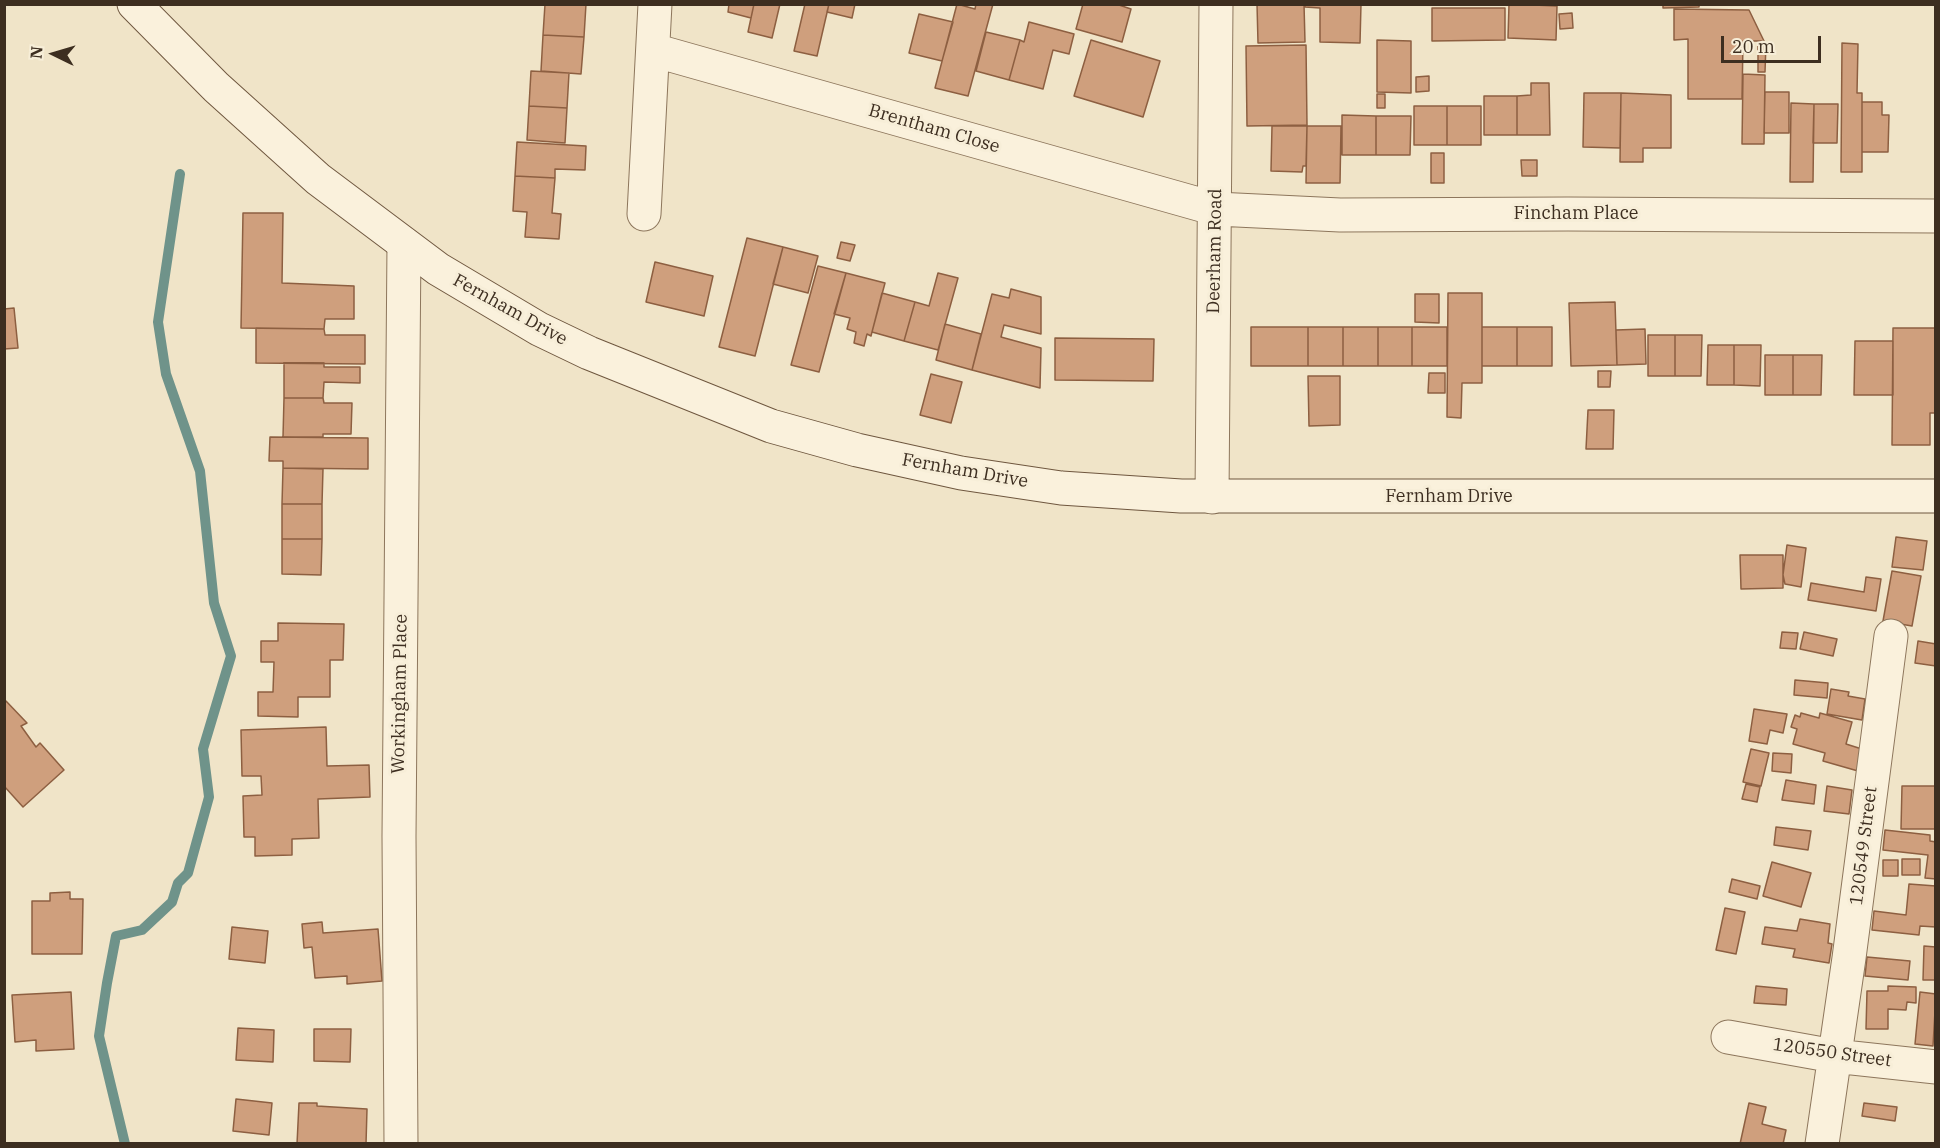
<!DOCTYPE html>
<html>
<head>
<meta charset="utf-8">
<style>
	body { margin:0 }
	#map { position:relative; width:1940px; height:1148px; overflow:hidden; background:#f0e4c8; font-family:"IBM Plex Serif",serif }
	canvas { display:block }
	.frame { position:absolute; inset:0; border:6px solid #3d2e20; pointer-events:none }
	.north { position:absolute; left:24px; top:24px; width:60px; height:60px; -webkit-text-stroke:4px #f7eed8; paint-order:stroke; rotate:275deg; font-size:16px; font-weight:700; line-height:24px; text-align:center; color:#3d2e20 }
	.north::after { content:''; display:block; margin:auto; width:21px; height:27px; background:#3d2e20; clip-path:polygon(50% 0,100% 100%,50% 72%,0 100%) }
	.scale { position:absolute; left:1721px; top:36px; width:100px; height:27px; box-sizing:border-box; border:3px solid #3d2e20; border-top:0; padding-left:8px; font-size:18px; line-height:21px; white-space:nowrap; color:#3d2e20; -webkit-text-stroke:4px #f7eed8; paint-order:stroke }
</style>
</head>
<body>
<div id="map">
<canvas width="1940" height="1148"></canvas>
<div class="frame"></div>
<div class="north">N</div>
<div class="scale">20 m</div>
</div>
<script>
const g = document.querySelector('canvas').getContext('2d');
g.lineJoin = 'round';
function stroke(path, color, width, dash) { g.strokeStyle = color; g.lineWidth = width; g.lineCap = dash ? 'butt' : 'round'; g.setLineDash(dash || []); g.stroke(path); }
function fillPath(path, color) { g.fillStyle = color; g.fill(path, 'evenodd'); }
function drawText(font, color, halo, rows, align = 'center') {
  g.font = font + ' "IBM Plex Serif",serif'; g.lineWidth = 6; g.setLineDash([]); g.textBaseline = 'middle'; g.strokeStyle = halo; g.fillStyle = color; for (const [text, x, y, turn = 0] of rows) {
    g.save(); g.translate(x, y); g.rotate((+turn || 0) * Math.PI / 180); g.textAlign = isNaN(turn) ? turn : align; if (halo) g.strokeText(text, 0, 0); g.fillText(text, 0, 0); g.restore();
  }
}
stroke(new Path2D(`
	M125,1144L99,1036L107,983L116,936L142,930L172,902L178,883L188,873L209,797L203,749L231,656L214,603L200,471L166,374L158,322L180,174`), '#6f938a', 10);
const building = new Path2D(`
	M545,4H586L584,37L543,35Z
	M729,4H754L751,18L728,12Z
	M754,4H780L772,38L748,32Z
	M805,4H829L817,56L794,51Z
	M829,4H855L852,18L827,12Z
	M957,4L975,9L976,4H993L968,96L935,88Z
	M1083,4H1116L1131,9L1122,42L1076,29Z
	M1257,4H1304L1305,42L1258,43Z
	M1305,4H1361L1360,43L1320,42V8L1305,7Z
	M1509,4L1557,6L1556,40L1508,38Z
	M1663,4H1699V7L1663,8Z
	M1432,8H1505V40L1432,41Z
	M1674,9L1749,10L1764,41H1743L1742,99H1688V39L1674,40Z
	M1572,13L1573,28L1560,29L1559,14Z
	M919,14L953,22L942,61L909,53Z
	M1029,22L1074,34L1069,54L1053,50L1043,89L1009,80L1020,40L1024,42Z
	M986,32L1020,40L1009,80L976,71Z
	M543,35L584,37L581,74L541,71Z
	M1091,40L1160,61L1143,117L1074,96Z
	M1377,40L1411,41V93L1377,92Z
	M1758,43H1766L1765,72H1758Z
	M1842,43L1858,44L1857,93H1862V172H1841Z
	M1306,45L1307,125L1247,126L1246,46Z
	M531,71L569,73L567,108L529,106Z
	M1743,74L1765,75L1764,144H1742Z
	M1429,76V91L1416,92V77Z
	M1531,83H1549L1550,135H1517V96L1531,95Z
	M1765,92H1789V133H1764Z
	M1584,93H1621L1620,148L1583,147Z
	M1621,93L1671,95V148H1643V162H1620Z
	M1377,94H1385V108H1377Z
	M1484,96H1517V135H1484Z
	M1862,102H1882V115H1889L1888,152H1862Z
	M1791,103L1814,104L1813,182H1790Z
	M1814,104H1838L1837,143H1813Z
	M529,106L567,108L565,143L527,140Z
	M1414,106H1447V145H1414Z
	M1447,106H1481V145H1447Z
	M1342,115L1376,116V155H1342Z
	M1376,116H1411L1410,155H1376Z
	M1272,126H1307L1306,166H1303L1302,172L1271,171Z
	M1307,126H1341L1340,183H1306Z
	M517,142L586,146L585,170L555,169V178L515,176Z
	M1431,153H1444V183H1431Z
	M1521,160H1537V176H1522Z
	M515,176L555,178L552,213L561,214L559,239L525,237L527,212L513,211Z
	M243,213H283L282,283L354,286V319H325L324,329L241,328Z
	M747,238L783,247L755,356L719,347Z
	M841,242L855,245L850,261L837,258Z
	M783,247L818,256L808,293L773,284Z
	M655,262L713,276L704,316L646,302Z
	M818,266L846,273L819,372L791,365Z
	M846,273L885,283L872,332L871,336L867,334L864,346L854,343L856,332L847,329L850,318L834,314Z
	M938,273L958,278L938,350L904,341L915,302L929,306Z
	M1011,289L1041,297V334L1004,325L1001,337L1041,348L1040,388L972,370L992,294L1009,298Z
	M882,293L915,302L904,341L872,332Z
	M1448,293H1482V383H1462L1461,418L1447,417Z
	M1415,294H1439V323L1415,322Z
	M1615,302L1617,365L1571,366L1569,303Z
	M14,308L18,348L4,349V309Z
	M945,324L981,334L972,370L936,360Z
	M1251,327H1308V366H1251Z
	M1308,327H1343V366H1308Z
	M1343,327H1378V366H1343Z
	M1378,327H1412V366H1378Z
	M1412,327H1447V366H1412Z
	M1482,327H1517V366H1482Z
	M1517,327H1552V366H1517Z
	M256,328L324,329L325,335H365V364L256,363Z
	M1893,328H1936V413H1930V445H1892Z
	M1645,329L1646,364L1617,365L1616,330Z
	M1648,335H1675V376H1648Z
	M1675,335H1702L1701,376H1675Z
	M1055,338L1154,339L1153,381L1055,380Z
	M1855,341H1893V395H1854Z
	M1708,345H1734V385H1707Z
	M1734,345H1761L1760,386L1734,385Z
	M1765,355H1793V395H1765Z
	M1793,355H1822L1821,395H1793Z
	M284,363H324V367H360V383L324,382L323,398H284Z
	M1598,371H1611L1610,387H1598Z
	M1429,373H1445V393H1428Z
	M931,374L962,382L951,423L920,415Z
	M1308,376H1340V425L1309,426Z
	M284,398H323L324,403H352L351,434H323V437H283Z
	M1588,410H1614L1613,449H1586Z
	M270,437L368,438V469L283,468V461H269Z
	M283,468L323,469L322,504H282Z
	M282,504H322V539H282Z
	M1896,537L1927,541L1923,570L1892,567Z
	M282,539H322L321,575L282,574Z
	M1787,545L1806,548L1801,587L1785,584L1783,575Z
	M1740,555H1783V588L1741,589Z
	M1892,571L1921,576L1912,626L1883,621Z
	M1866,577L1881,579L1876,611L1808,600L1811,583L1864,592Z
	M278,623L344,624L343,660H330V697H298V717L258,716V692H273L274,662H261V641H278Z
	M1782,632L1798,633L1796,649L1780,648Z
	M1804,632L1837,639L1833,656L1800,649Z
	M1918,641L1936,644V666L1915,663Z
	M1795,680L1828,683L1827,698L1794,695Z
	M1831,689L1849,692L1848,696L1865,699L1862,720L1827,714Z
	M6,701L27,723L21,726L36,747L40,743L64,770L23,807L4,786V703Z
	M1754,709L1787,714L1783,733L1770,730L1767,744L1749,741Z
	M1801,713L1819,718L1820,713L1852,722L1846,744L1865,750L1858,771L1823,761L1825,753L1793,744L1797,729L1791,727L1795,715L1800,717Z
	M326,727L327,766L369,765L370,797L318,799L319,838L292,839V855L255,856V837H244L243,796L262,795L261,776H242L241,730Z
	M1751,749L1769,753L1761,786L1743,782Z
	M1773,753L1792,754L1791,773L1772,771Z
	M1786,780L1816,785L1814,804L1782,800Z
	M1746,784L1760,787L1757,802L1742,799Z
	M1827,786L1852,790L1849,814L1824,811Z
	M1902,786H1936V829H1901Z
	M1776,827L1811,831L1808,850L1774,845Z
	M1885,830L1930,835V841L1936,842V879L1925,878L1928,855L1883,850Z
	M1902,859H1920V875H1902Z
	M1883,860H1898V876H1883Z
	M1772,862L1811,873L1801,907L1763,896Z
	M1732,879L1760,886L1757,899L1729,892Z
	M1909,884L1936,886V927L1920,926L1919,935L1872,930L1874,911L1906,915Z
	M70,892V899H83L82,954H32V901H50V893Z
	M1725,908L1745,912L1736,954L1716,950Z
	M1800,919L1830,924L1828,943L1832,944L1829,963L1793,957L1795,949L1762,944L1765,927L1797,931Z
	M322,922L323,933L378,929L382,981L347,984V976L315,978L312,947L304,948L302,924Z
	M232,927L268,931L265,963L229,959Z
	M1924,946L1936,947V980H1923Z
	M1867,957L1910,961L1908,980L1865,976Z
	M1756,986L1787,989L1786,1005L1754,1003Z
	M1888,986L1916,987V1003L1907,1002L1906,1010L1888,1009V1029H1866L1867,991H1888Z
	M71,992L74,1049L36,1051V1040L15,1042L12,995Z
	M1920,992L1936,994L1933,1046L1915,1044Z
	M238,1028L274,1030L273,1062L236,1060Z
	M314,1029H351L350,1062L314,1061Z
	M236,1099L272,1103L269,1135L233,1131Z
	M299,1103H317V1106L367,1109L366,1144H297Z
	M1749,1103L1766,1107L1762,1124L1786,1130L1783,1144H1740Z
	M1864,1103L1897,1107L1895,1121L1862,1116Z`);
fillPath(building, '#cf9f7d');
stroke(building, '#8d5f41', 1.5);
const street = new Path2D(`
	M653,50L1216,209L1340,215L1568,214L1936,216
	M644,214L655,4
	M1212,497L1216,4
	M1728,1037L1834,1056L1936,1067
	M401,1144L399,836L404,244
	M1822,1144L1849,958L1891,636`);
const secondary = new Path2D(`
	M134,4L216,87L318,179L438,269L539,329L589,353L771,426L857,450L961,473L1061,488L1181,496H1936`);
stroke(street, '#8d765c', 35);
stroke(secondary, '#6f573f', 35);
stroke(street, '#faf1dc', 33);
stroke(secondary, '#faf1dc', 33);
drawText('18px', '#3d2e20', '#f7eed8', [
	["Brentham Close",934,129,16],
	["Fincham Place",1576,214],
	["Deerham Road",1215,251,-89],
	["Fernham Drive",510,310,29],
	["Fernham Drive",965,471,10],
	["Fernham Drive",1449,497],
	["Workingham Place",400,694,-89],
	["120549 Street",1864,846,-83],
	["120550 Street",1832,1053,8]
]);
</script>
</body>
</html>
